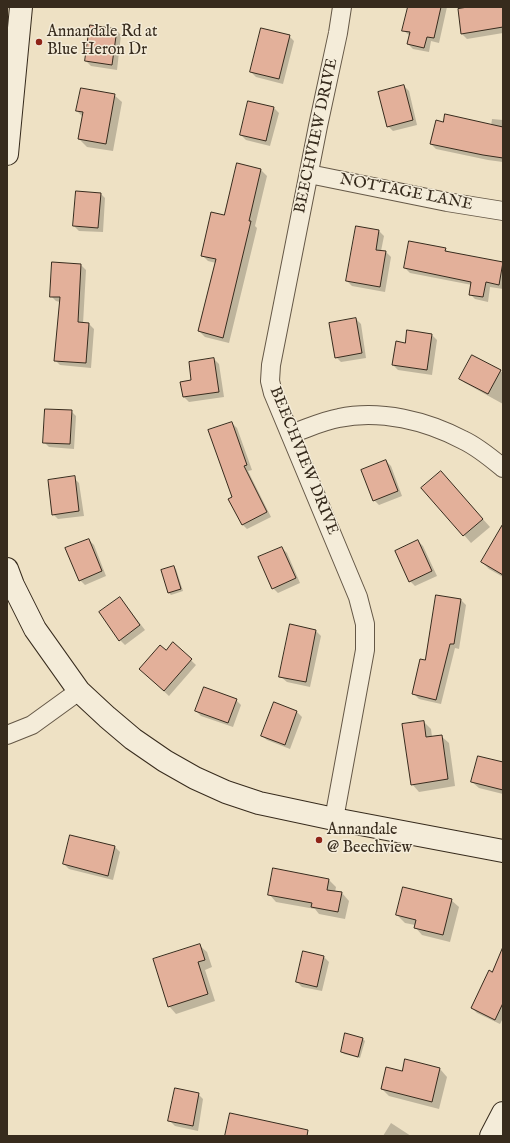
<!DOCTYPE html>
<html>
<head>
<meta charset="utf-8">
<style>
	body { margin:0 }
	#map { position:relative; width:510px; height:1143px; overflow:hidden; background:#eee1c4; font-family:"IM FELL English",serif }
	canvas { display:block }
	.frame { position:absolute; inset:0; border:8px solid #372b1d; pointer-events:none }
</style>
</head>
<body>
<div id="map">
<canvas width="510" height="1143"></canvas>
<div class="frame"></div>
</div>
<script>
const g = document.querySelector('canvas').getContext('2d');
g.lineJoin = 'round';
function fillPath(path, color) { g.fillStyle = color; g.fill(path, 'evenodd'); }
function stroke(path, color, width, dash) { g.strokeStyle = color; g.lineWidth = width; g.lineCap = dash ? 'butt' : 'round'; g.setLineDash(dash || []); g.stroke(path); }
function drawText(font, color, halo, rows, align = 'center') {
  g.font = font + ' "IM FELL English",serif'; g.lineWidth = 3; g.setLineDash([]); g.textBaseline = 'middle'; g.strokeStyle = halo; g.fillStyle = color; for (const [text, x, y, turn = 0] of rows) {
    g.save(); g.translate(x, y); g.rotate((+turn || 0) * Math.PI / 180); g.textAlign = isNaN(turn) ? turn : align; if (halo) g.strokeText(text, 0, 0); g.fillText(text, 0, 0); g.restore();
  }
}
fillPath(new Path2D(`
	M409,7H447L439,43L431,41L429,52L413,49L408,44L410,36L403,30Z
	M475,7H503V33L467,39L462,34Z
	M116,30L121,35L117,70L91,66L86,61Z
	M289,36L294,41L283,84L256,77L251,72Z
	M404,86L409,91L417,125L393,131L388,126Z
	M114,95L122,102L113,151L87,147L79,139L83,117L77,111Z
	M274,108L279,113L270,146L246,140L241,135Z
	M492,119L503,120V162L488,160L436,149L431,144L491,126Z
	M238,165L261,170L267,176L255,226L257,228L229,343L205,337L199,331L216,263L208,261L202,255L225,216Z
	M100,193L105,198L103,232L79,231L74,226Z
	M379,231L384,236L381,251L386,252L391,257L385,292L352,286L347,281Z
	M445,249L449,253L503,263V289L490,287L488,302L475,299L470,294L472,285L410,273L405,268Z
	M53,263L81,265L86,270L83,324H89L94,329L91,368L60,365L55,360L60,302L56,301L51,296Z
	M356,319L361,324L366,358L341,362L336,357Z
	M432,335L437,340L432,375L398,370L393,365L406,344Z
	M214,359L219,364L224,397L189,402L184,397L192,381Z
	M497,369L503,373V404L465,383L460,379Z
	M71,411L76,416L74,449L49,447L44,442Z
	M232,423L237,428L252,470L248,471L271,517L247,529L242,524L233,497Z
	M386,461L391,466L402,496L379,505L374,500Z
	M441,472L490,527L471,543L423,488Z
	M74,478L79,483L84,516L58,519L53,514Z
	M503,526V577L489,569L482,562Z
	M89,540L94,545L106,576L85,585L80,580Z
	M418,541L423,546L437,576L415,586L410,581Z
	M282,548L287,553L300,583L278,593L273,588Z
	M174,567L176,569L183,591L171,595L169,593Z
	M437,596L461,600L466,605L459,649L455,648L441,704L419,699L414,694L426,661Z
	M124,603L145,630L125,645L120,640Z
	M291,626L316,631L321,636L310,687L287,682L281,677Z
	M174,644L196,665L169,696L145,674Z
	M236,700L241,705L233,727L201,716L196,711Z
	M274,704L297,712L302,717L290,749L267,740L262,736Z
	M424,722L431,729L432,737L441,736L449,743L455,786L419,792L412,784Z
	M503,763V794L479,788L472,782Z
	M71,836L115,847L120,852L113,880L69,869L64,864Z
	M274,869L329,880L336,887L335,892L342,893L349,901L345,919L319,914L315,909L276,902L269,894Z
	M451,900L459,907L450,942L422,935L415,927V925L405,923L397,915Z
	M199,945L207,952L212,967L205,970L215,1001L176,1014L169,1006Z
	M503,950V1018L500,1024L477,1013L472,1008L493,973Z
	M324,957L329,962L322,991L302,987L297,982Z
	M362,1038L365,1041L360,1058L344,1054L342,1052Z
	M406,1061L440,1069L447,1077L439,1109L389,1096L382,1089L403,1072Z
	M198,1094L203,1099L198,1131L175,1126L170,1121Z
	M391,1123L411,1136H383Z`), '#0003');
const building = new Path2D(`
	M408,7H441L434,38L427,37L424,48L407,44L410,32L402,31Z
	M468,7H503V27L461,34L458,9Z
	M90,25L117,29L112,65L85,61Z
	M261,28L290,35L279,79L250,72Z
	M404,85L413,120L387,127L378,92Z
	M81,88L115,94L106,144L78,139L83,112L76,111Z
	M248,101L274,107L266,141L240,135Z
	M445,114L503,127V158L483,155L430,144L436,120L443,122Z
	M237,163L261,169L249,221H251L223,338L198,331L216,259L201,256L211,212L224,215Z
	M76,191L101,193L98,228L73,226Z
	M356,226L379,230L376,250L386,251L380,287L346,281Z
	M409,241L446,248L445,251L503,262L499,285L486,282L483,297L469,295L471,282L404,268Z
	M52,262L81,264L78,322L89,323L86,363L54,361L60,297H50Z
	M356,318L362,353L335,358L329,323Z
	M407,330L432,334L427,370L392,365L396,341L405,343Z
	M472,355L501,370L488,394L459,379Z
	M214,358L219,392L183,397L180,382L191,380L189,362Z
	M45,409L72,410L70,444L43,443Z
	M232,422L247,465L244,466L267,512L242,525L228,499L232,497L208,430Z
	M386,460L398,491L373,501L361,470Z
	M441,471L483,519L463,536L421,488Z
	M75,476L79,511L52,515L48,480Z
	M503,524V575L481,562Z
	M89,539L102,571L79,581L65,548Z
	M418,540L432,571L409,582L395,551Z
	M282,547L296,578L272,589L258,557Z
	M174,566L181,589L168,593L161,570Z
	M436,595L461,599L454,644H450L436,700L412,694L420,659L425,660Z
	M120,597L140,625L119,641L99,612Z
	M290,624L316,630L306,682L279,677Z
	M173,642L192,659L164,691L139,669L160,645L166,650Z
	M204,687L237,699L228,723L195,711Z
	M274,702L297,711L285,745L261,736Z
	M424,721L426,737L442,735L448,779L411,785L402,724Z
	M478,756L503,762V790L471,782Z
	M70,835L115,846L108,876L63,864Z
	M273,868L329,879L327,890L342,892L338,912L311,907L312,903L268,895Z
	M403,887L452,899L443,935L414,928L416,920L396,915Z
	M200,944L205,960L198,962L208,994L168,1007L153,959Z
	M503,947V1003L495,1020L471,1008L489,970L492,972Z
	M303,951L324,956L317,987L296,982Z
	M345,1033L363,1038L358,1057L341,1052Z
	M405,1059L440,1068L432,1102L381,1089L386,1067L402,1071Z
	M175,1088L199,1093L193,1126L168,1121Z
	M230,1113L308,1130L307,1136H225Z`);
fillPath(building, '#e3b09a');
stroke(building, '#372b1d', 1);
const street = new Path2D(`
	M309,174L447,202L503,211
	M290,434C306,429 322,421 339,418C380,409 427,421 463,440C478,447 491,458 503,468
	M7,735L32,725L79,691
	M334,819L365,650V624L358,597L273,393L270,381L271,365L318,126L338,33L342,7`);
const secondary = new Path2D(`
	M7,154L21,7
	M7,569L13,585L35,629L79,691L107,717L133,739L165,761L195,778L226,792L259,803L334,819L503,851
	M491,1136L503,1113`);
stroke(street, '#655847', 20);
stroke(secondary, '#372b1d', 24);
stroke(street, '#f4ecd9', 18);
stroke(secondary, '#f4ecd9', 22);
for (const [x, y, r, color] of [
	[39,42,4,"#8f2418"],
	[319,840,4,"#8f2418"]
]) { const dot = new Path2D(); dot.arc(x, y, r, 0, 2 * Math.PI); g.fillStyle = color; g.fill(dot); stroke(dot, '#f4ecd9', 1.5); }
drawText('16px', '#372b1d', '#f4ecd9', [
	["Annandale Rd at",47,33],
	["Blue Heron Dr",47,51],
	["Annandale",327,831],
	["@ Beechview",327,849]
], 'left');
drawText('16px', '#372b1d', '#f4ecd9', [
	["BEECHVIEW DRIVE",317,136,-78],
	["NOTTAGE LANE",406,193,11],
	["BEECHVIEW DRIVE",303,461,68]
]);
</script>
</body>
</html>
